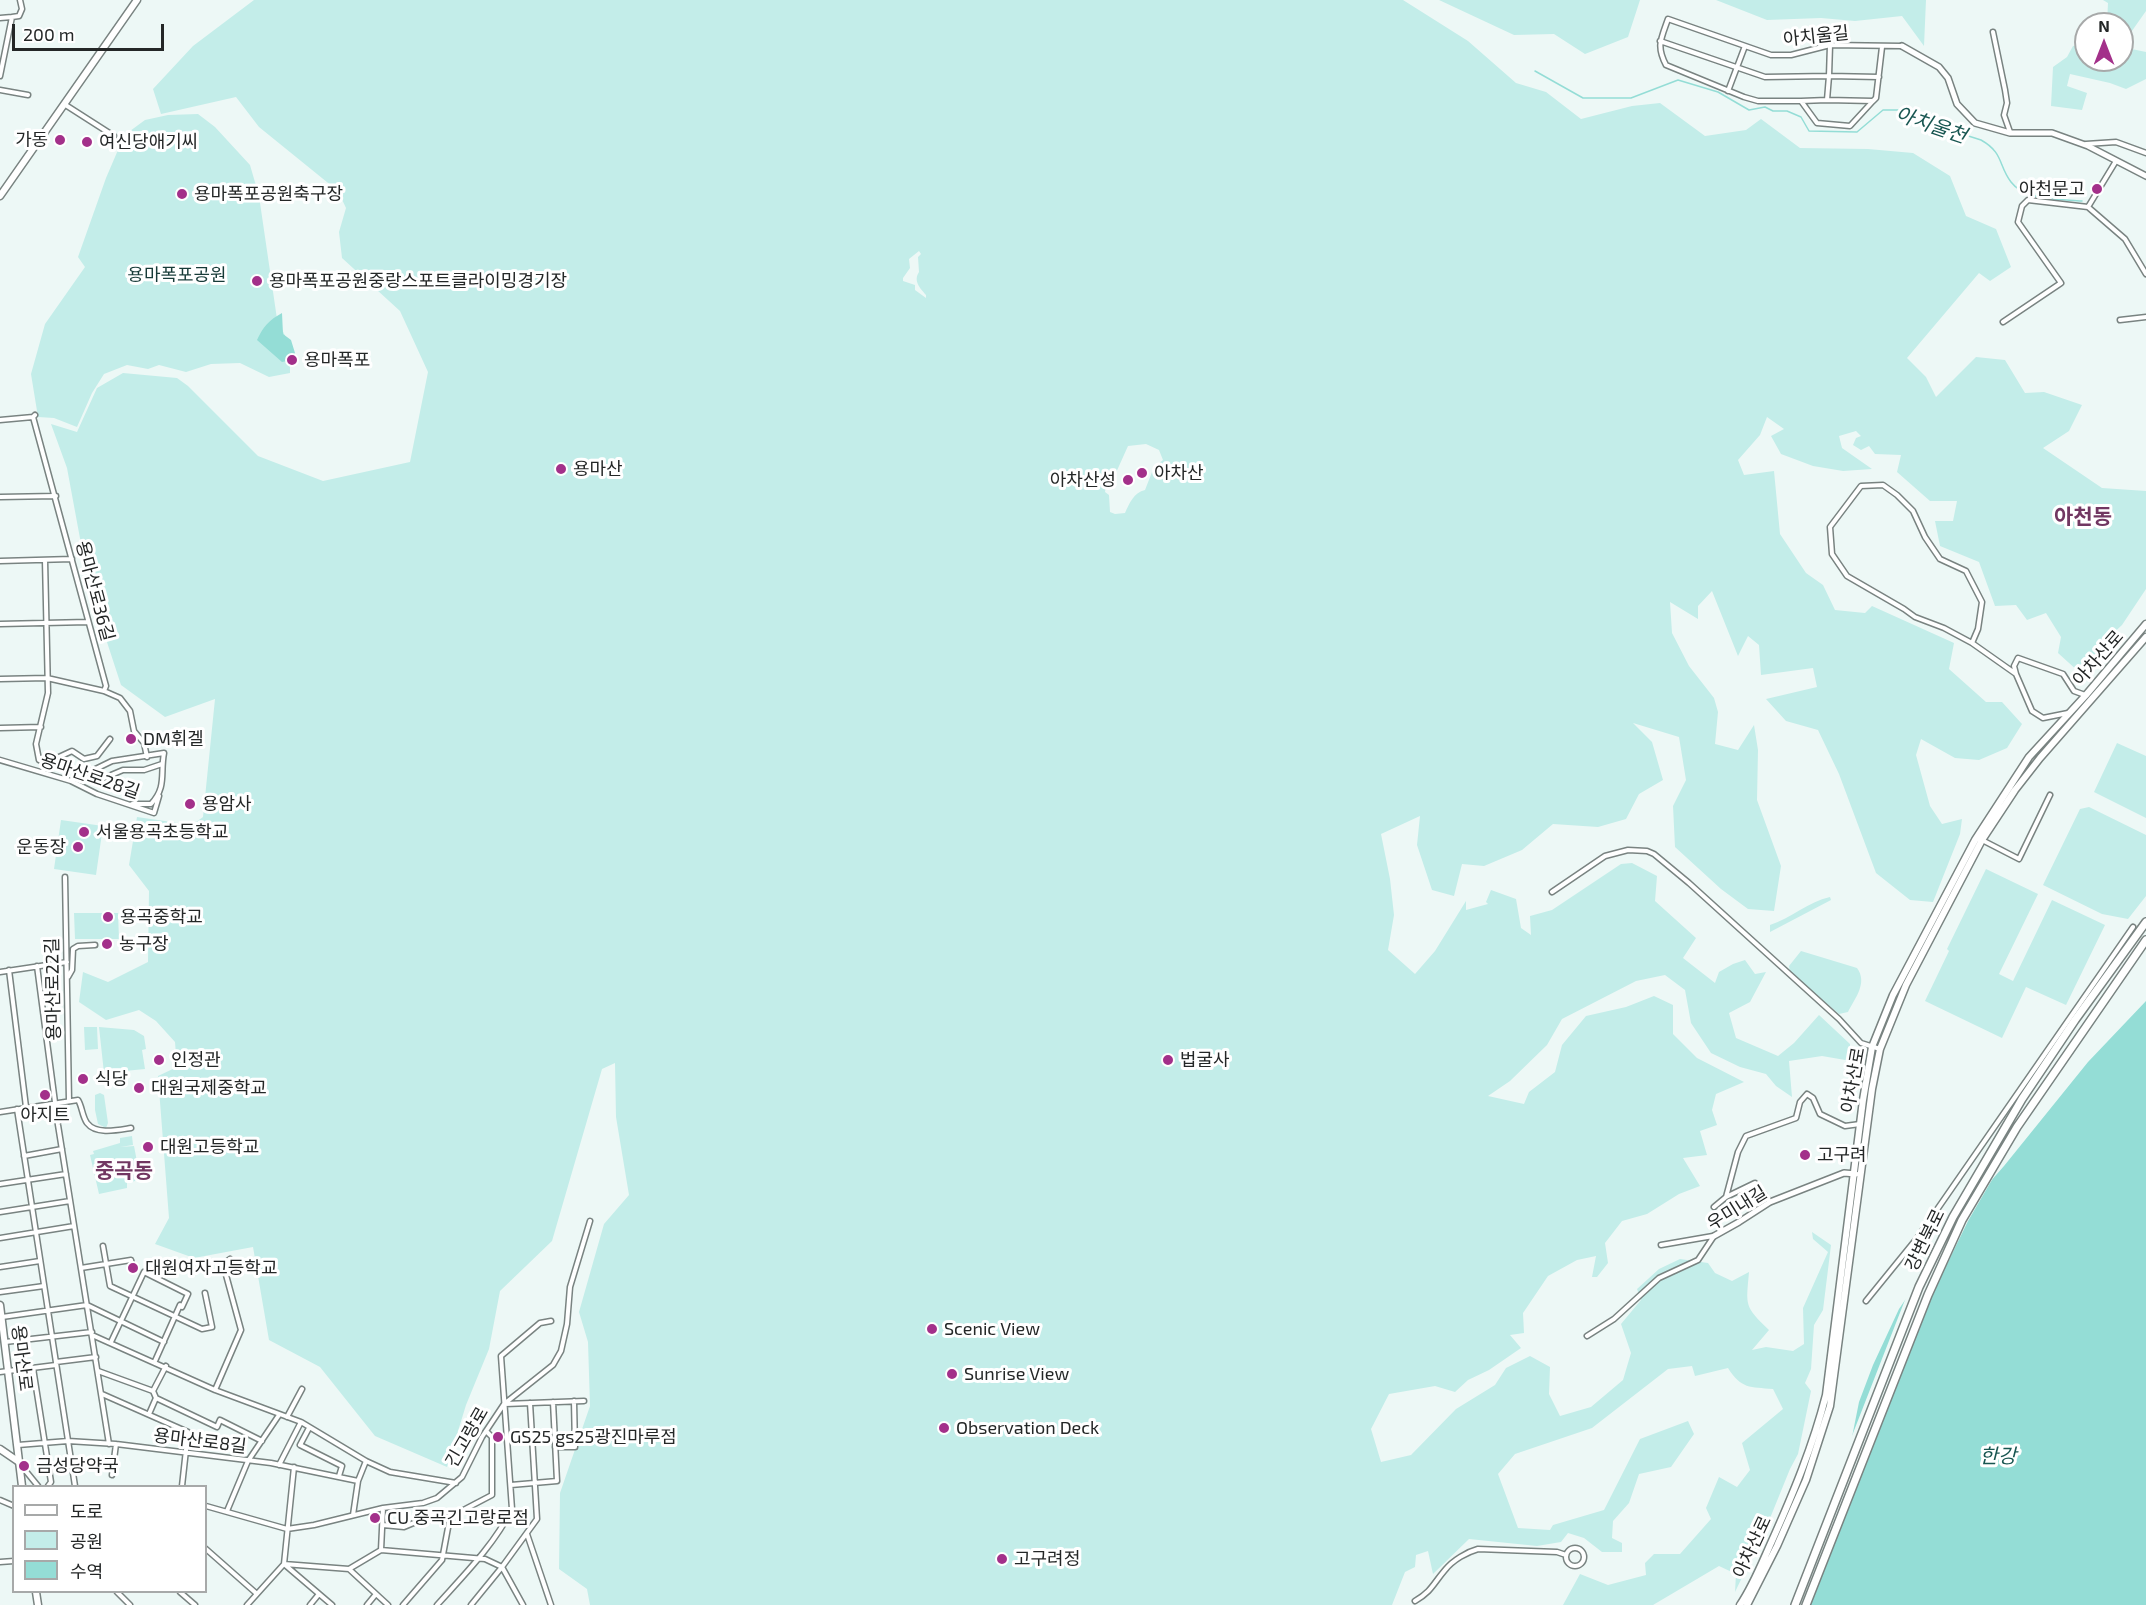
<!DOCTYPE html>
<html>
<head>
<meta charset="utf-8">
<style>
	body { margin:0 }
	#map { position:relative; width:2146px; height:1605px; overflow:hidden; background:#edf8f6; font-family:"Exo 2","Noto Sans KR",sans-serif }
	canvas { display:block }
	.legend { position:absolute; left:12px; top:1485px; width:195px; height:108px; box-sizing:border-box; background:#fff; border:2px solid #a7a9a9; margin:0; padding:8px 10px; list-style:none; font-size:18px; color:#242727 }
	.legend li { display:flex; align-items:center; gap:12px; height:30px }
	.legend b { width:30px; border:2px solid #a7a9a9 }
	.north { position:absolute; left:2074px; top:12px; width:60px; height:60px; box-sizing:border-box; background:#fff; border:2px solid #a7a9a9; border-radius:50%; rotate:0deg; font-size:16px; font-weight:700; line-height:24px; text-align:center; color:#242727 }
	.north::after { content:''; display:block; margin:auto; width:21px; height:27px; background:#a3308a; clip-path:polygon(50% 0,100% 100%,50% 72%,0 100%) }
	.scale { position:absolute; left:12px; top:24px; width:152px; height:27px; box-sizing:border-box; border:3px solid #242727; border-top:0; padding-left:8px; font-size:18px; line-height:21px; white-space:nowrap; color:#242727; -webkit-text-stroke:4px #fff; paint-order:stroke }
</style>
</head>
<body>
<div id="map">
<canvas width="2146" height="1605"></canvas>
<ul class="legend">
<li><b style="height:8px;background:#fff"></b>도로</li>
<li><b style="height:16px;background:#c3ede9"></b>공원</li>
<li><b style="height:16px;background:#94ddd6"></b>수역</li>
</ul>
<div class="north">N</div>
<div class="scale">200 m</div>
</div>
<script>
const g = document.querySelector('canvas').getContext('2d');
g.lineJoin = 'round';
function fillPath(path, color) { g.fillStyle = color; g.fill(path, 'evenodd'); }
function stroke(path, color, width, dash) { g.strokeStyle = color; g.lineWidth = width; g.lineCap = dash ? 'butt' : 'round'; g.setLineDash(dash || []); g.stroke(path); }
function drawText(font, color, halo, rows, align = 'center') {
  g.font = font + ' "Exo 2","Noto Sans KR",sans-serif'; g.lineWidth = 6; g.setLineDash([]); g.textBaseline = 'middle'; g.strokeStyle = halo; g.fillStyle = color; for (const [text, x, y, turn = 0] of rows) {
    g.save(); g.translate(x, y); g.rotate((+turn || 0) * Math.PI / 180); g.textAlign = isNaN(turn) ? turn : align; if (halo) g.strokeText(text, 0, 0); g.fillText(text, 0, 0); g.restore();
  }
}
fillPath(new Path2D(`
	M254,0H1403L1468,41L1516,83L1546,92L1581,119L1632,106L1660,103L1705,136L1746,130L1761,119L1800,148L1868,149L1913,153L1950,176L1966,216L1996,229L2011,267L1990,281L1979,273L1907,358L1926,377L1936,397L1976,357L2005,360L2025,393L2044,392L2082,405L2069,431L2043,448L2102,488L2146,491V589L2122,625L2106,640L2092,663L2079,672L2058,653L2061,637L2046,613L2027,620L2016,605L1995,606L1979,562L1940,546L1935,521H1953L1957,501H1930L1897,472L1901,455L1875,454L1869,446L1861,450L1853,445L1856,438L1861,436L1856,431L1839,436L1842,448L1872,469L1843,471L1813,466L1781,454L1771,436L1784,429L1767,417L1760,435L1738,460L1744,475L1774,471L1780,534L1806,573L1823,585L1835,610L1865,613L1872,606L1954,643L1949,669L1986,702H2002L2022,724L2007,748L1979,760L1955,758L1921,739L1916,755L1930,806L1942,824L1962,819L1960,834L1933,902L1910,900L1876,873L1839,774L1818,730L1786,721L1766,699L1817,687L1813,668L1761,675L1759,645L1748,636L1738,656L1712,591L1698,606V619L1670,602L1672,633L1689,666L1714,698L1718,712L1715,744L1738,750L1754,725L1758,750L1757,800L1781,866L1774,911L1748,909L1721,889L1675,847L1673,806L1686,780L1679,737L1633,723L1652,742L1663,780L1639,794L1626,819L1598,827L1553,824L1522,850L1484,866L1462,864L1454,896L1432,890L1417,845L1420,816L1381,834L1390,879L1394,915L1388,950L1415,974L1435,951L1466,901V910L1488,904L1486,902L1491,890L1516,899L1521,928L1531,935L1530,916L1552,910L1621,864L1632,863L1657,876L1655,901L1696,938L1683,958L1715,983L1719,972L1733,964L1745,960L1755,974L1766,972L1750,1002L1729,1013L1736,1038L1778,1056L1794,1043L1819,1015L1850,1044L1851,1061L1822,1056L1789,1061L1792,1097L1776,1086L1766,1074L1740,1067L1711,1053L1691,1023L1685,990L1665,975L1636,981L1562,1019L1547,1045L1510,1081L1488,1096L1524,1104L1529,1092L1555,1072L1562,1045L1586,1016L1626,1007L1654,996L1673,1005V1034L1697,1058L1744,1082L1716,1094L1712,1110L1717,1125L1700,1131L1707,1155L1683,1158L1700,1186L1679,1194L1647,1214L1622,1221L1605,1243L1608,1263L1597,1277H1592L1596,1256L1577,1260L1548,1276L1523,1313L1524,1333L1510,1335L1521,1348L1489,1370L1468,1380L1455,1392L1435,1386L1389,1394L1371,1429L1381,1462L1411,1455L1456,1409L1495,1385L1506,1368L1530,1356L1550,1367L1549,1394L1560,1416L1591,1407L1623,1380L1631,1353L1621,1324L1641,1300L1637,1289L1659,1269L1680,1259L1708,1263L1715,1273L1732,1281L1749,1272C1746,1306 1744,1306 1769,1330L1752,1350L1766,1347L1793,1351L1804,1344L1803,1308L1828,1252L1813,1239L1812,1232L1831,1245L1823,1310L1814,1325L1811,1369L1805,1383L1811,1391L1798,1454L1790,1469L1766,1528L1735,1592L1736,1574L1719,1566L1653,1605H1563L1580,1574L1608,1585L1646,1575L1645,1563L1654,1554H1680L1711,1519L1706,1508L1719,1477L1737,1487L1750,1470L1742,1443L1783,1409L1773,1389C1750,1387 1741,1389 1728,1368L1695,1376L1692,1366L1668,1369L1592,1428L1515,1454L1498,1474L1518,1528L1550,1530L1553,1525L1604,1510L1640,1439L1688,1421L1694,1434L1671,1467L1639,1474L1629,1503L1613,1521L1612,1538L1622,1543V1552H1602L1584,1538L1568,1533L1561,1542L1537,1546L1469,1539L1433,1574L1428,1551L1416,1555L1415,1567L1405,1572L1392,1605H590L587,1589L559,1569L560,1493L590,1406L588,1342L579,1312L604,1224L629,1195L616,1117L615,1063L602,1069L552,1241L500,1291L489,1349L466,1405L447,1467L375,1436L320,1367L269,1340L253,1247L194,1258L155,1244L169,1218L158,1076L177,1067L175,1042L156,1021L139,1010L106,1020L79,1002L83,972L108,982L148,962L149,891L129,865L137,817L192,825L203,817L215,699L165,717L121,685L89,587L67,468L51,424L77,432L97,388L123,373L177,378L188,386L258,456L323,481L410,462L428,372L400,311L342,258L339,232L346,208L338,191L259,127L236,97L161,114L153,89L193,46ZM919,251L921,254L918,257L919,272C913,281 920,288 926,295V298L915,290V285L903,281V278L910,268L909,259ZM1146,444L1159,450L1163,460L1154,467L1145,490C1134,492 1129,504 1125,513L1115,514L1110,512L1109,495L1105,492L1106,486H1110L1128,446Z
	M1439,0H1640L1628,37L1585,54L1554,34L1514,35Z
	M1716,0H1926L1924,46L1902,16L1855,21L1821,18L1767,20Z
	M2103,0H2146V11L2122,45V24H2107L2108,3Z
	M2086,44V60H2122V47L2146,52V79L2126,89L2110,83L2070,74L2067,86L2087,93L2082,110L2051,106L2053,67L2067,57L2073,46Z
	M198,114L215,127L250,165L259,196L277,319L290,346V373L269,377L240,363L211,364L186,372L159,365L148,369L127,365L104,374L92,393L77,427L54,418L38,417L31,374L45,324L85,267L78,257L106,178L118,150L130,131L145,120L168,115Z
	M2117,743L2146,756V818L2094,792Z
	M2089,807L2146,835V896L2128,919L2102,914L2043,885L2080,809Z
	M61,820L103,826L96,875L54,869Z
	M1986,869L2038,894L1999,974L2013,981L2052,900L2105,925L2066,1005L2026,987L2002,1038L1925,1001L1949,951L1947,949Z
	M1830,897L1831,900L1770,932V925C1791,918 1808,902 1830,897Z
	M74,913H118L119,939H75Z
	M1801,951L1857,968C1868,983 1855,998 1848,1012L1839,1014L1790,972L1789,966Z
	M84,1027H97L98,1049L85,1050Z
	M99,1027L134,1030L144,1036L146,1049L142,1050L145,1069L104,1073Z
	M100,1093L104,1095L108,1123L106,1128L98,1124L95,1110V1095Z
	M132,1136L133,1145L120,1147L134,1146L139,1172L137,1173L139,1180L127,1183V1188L99,1194L90,1155L94,1154L93,1151L120,1143V1138Z`), '#c3ede9');
fillPath(new Path2D(`
	M282,313L283,334L291,340L295,353L292,360L282,362L257,340C263,327 269,320 282,313Z
	M2146,1001V1605H1789L1849,1452L1859,1402L1873,1365L1899,1309L1967,1208L2004,1166L2088,1062Z`), '#94ddd6');
fillPath(new Path2D(`
	M2000,1166L1968,1221L1934,1291L1878,1429L1810,1605H1786L1910,1287L1964,1206Z`), '#edf8f6');
stroke(new Path2D(`
	M1535,71L1583,98H1631L1678,80L1718,92L1749,110L1765,107L1773,111H1787L1801,117L1809,131L1857,132L1883,110H1898L1912,118L1981,140C2004,153 1998,165 2011,182C2025,201 2060,199 2082,201`), '#94ddd6', 1.5);
const minor = new Path2D(`
	M0,18L12,17
	M1993,32L2005,90L2007,103L2004,115L2010,132
	M1660,41L1765,77L1829,76L1827,100L1873,101L1876,98L1882,47
	M1830,45L1829,76L1879,77
	M0,76L12,17L19,16L22,9L20,0
	M0,90L28,95
	M1728,91L1745,46
	M1801,101L1827,100
	M1873,101L1850,126L1817,123L1801,101H1758L1744,97L1666,65C1656,46 1661,39 1668,19L1771,55H1791L1830,45L1902,46
	M64,104L114,136
	M2086,144L2116,142L2146,153
	M2088,207L2116,161
	M2120,320L2146,317
	M2003,322L2061,283L2018,222L2022,206L2028,200L2088,207L2125,239L2146,274
	M33,417L106,686L104,691
	M0,420L33,417L35,415
	M0,497L56,496
	M0,561L72,559
	M0,624L88,622
	M1972,643L1944,628L1915,617L1904,609L1847,576L1832,554L1830,527L1861,486L1883,485L1897,495L1913,511L1925,537L1940,559L1966,571L1982,602L1978,629L1972,643L2016,674
	M0,679L47,678L104,691L120,698L130,711L134,731L144,743L147,757
	M2068,713L2043,718L2032,711L2016,674L2014,666L2018,658L2063,674L2074,691L2085,695
	M0,728L41,727
	M0,760L71,781L97,794L154,813L159,796
	M46,763L72,751L84,759L97,756L110,739
	M43,772L46,763L39,760L36,744L48,693L45,560
	M91,772L97,781L123,770H144L162,764
	M71,781L112,761L164,753C160,774 167,787 151,804H132
	M1982,840L2019,859L2050,795
	M65,877L69,1101
	M1552,892L1605,856L1628,850L1647,851L1654,854L1689,883L1839,1019L1861,1043L1880,1049
	M37,966L58,1125L109,1444
	M9,970L26,1107
	M0,972L67,962
	M68,977L72,970L73,949L78,946L95,945
	M17,1109L75,1486
	M0,1112L78,1100C82,1106 82,1116 87,1123C96,1135 118,1130 131,1128
	M24,1156L62,1149
	M0,1184L66,1174
	M1726,1197L1738,1152L1746,1136L1796,1118L1800,1102L1807,1094L1813,1098L1820,1114L1845,1126L1860,1124
	M1714,1207L1726,1197L1755,1183L1770,1202
	M0,1212L70,1201
	M0,1238L74,1226
	M1661,1245L1713,1236
	M103,1246L110,1286L202,1329L212,1327L205,1293
	M0,1267L40,1261
	M81,1268L131,1260L133,1268
	M0,1292L44,1286
	M1866,1301L1918,1237L2133,927
	M2,1317L87,1305L164,1342
	M92,1335L215,1390L301,1422L366,1461L390,1472L456,1483
	M1587,1336L1614,1319L1659,1278L1698,1260L1714,1236
	M5,1342L92,1332
	M111,1342L144,1272L188,1294L182,1307L180,1305L155,1361
	M56,1362L96,1357
	M33,1368L51,1482L48,1486
	M98,1371L153,1391L156,1398L217,1427L220,1420L262,1441
	M0,1372L56,1365
	M215,1390L241,1330L223,1264L230,1259
	M153,1391L166,1366
	M102,1394L188,1432L182,1486
	M505,1404L584,1401
	M149,1414L156,1398
	M287,1417L302,1389
	M309,1428L300,1445L342,1466L339,1476
	M18,1445L68,1441L116,1444L271,1463L358,1481
	M555,1447H575L574,1401
	M20,1464L38,1486
	M279,1465L301,1422
	M112,1475L116,1444
	M511,1485L557,1481L553,1402
	M0,1500L14,1506
	M206,1506L287,1529L314,1525L383,1508L423,1503L437,1498L462,1477L482,1437L504,1404L553,1365L561,1351L567,1324L570,1287L590,1221
	M227,1511L248,1461L279,1415
	M353,1515L358,1481L366,1461
	M383,1525L404,1527L416,1522L450,1517L492,1495V1437L486,1431
	M527,1534L551,1605
	M1566 1557a9 9 0 1 1 18 0a9 9 0 1 1-18 0Z
	M206,1549L257,1594
	M381,1550L383,1508
	M0,1562L14,1561
	M284,1564L349,1569L381,1550L485,1559L502,1567L523,1605
	M284,1564L332,1605
	M349,1569L388,1605
	M117,1592L130,1605
	M180,1592L195,1605
	M1415,1601C1432,1591 1433,1584 1445,1570C1453,1560 1467,1552 1478,1549L1557,1552L1566,1555
	M247,1605L284,1564L294,1467
	M310,1605L319,1594
	M367,1605L376,1594
	M403,1605L442,1560L450,1517
	M437,1605C464,1575 494,1545 512,1509L501,1356L540,1323L551,1321
	M471,1605L502,1567L537,1519L530,1403`);
const tertiary = new Path2D(`
	M1902,46L1939,67L1948,78L1957,104L1975,123L2010,133H2052L2088,146L2146,176
	M1714,1236L1739,1222L1770,1202L1844,1173L1856,1174`);
const secondary = new Path2D(`
	M0,1449L19,1462`);
const primary = new Path2D(`
	M0,196L137,0
	M0,1305L22,1486
	M36,1592L38,1605
	M1740,1605C1753,1586 1762,1563 1771,1543C1793,1494 1813,1446 1826,1395L1863,1100L1872,1047L1893,995L1975,840L2029,757L2086,695L2146,624
	M1747,1605L1777,1546L1806,1480L1830,1406L1872,1089L1880,1049L1906,985L1982,840L2015,790L2040,758L2146,637`);
const trunk = new Path2D(`
	M1795,1605L1919,1287L1953,1217L2022,1099L2075,1020L2146,922
	M1806,1605L1928,1295L1962,1220L2017,1127L2146,940`);
stroke(minor, '#798381', 7);
stroke(tertiary, '#798381', 8);
stroke(secondary, '#798381', 9);
stroke(primary, '#798381', 9);
stroke(trunk, '#798381', 10);
stroke(minor, '#fff', 4);
stroke(tertiary, '#fff', 5);
stroke(secondary, '#fff', 6);
stroke(primary, '#fff', 6);
stroke(trunk, '#fff', 7);
for (const [x, y, r, color] of [
	[60,140,6,"#a3308a"],
	[87,142,6,"#a3308a"],
	[2097,189,6,"#a3308a"],
	[182,194,6,"#a3308a"],
	[257,281,6,"#a3308a"],
	[292,360,6,"#a3308a"],
	[561,469,6,"#a3308a"],
	[1142,473,6,"#a3308a"],
	[1128,480,6,"#a3308a"],
	[131,739,6,"#a3308a"],
	[190,804,6,"#a3308a"],
	[84,832,6,"#a3308a"],
	[78,847,6,"#a3308a"],
	[108,917,6,"#a3308a"],
	[107,944,6,"#a3308a"],
	[159,1060,6,"#a3308a"],
	[1168,1060,6,"#a3308a"],
	[83,1079,6,"#a3308a"],
	[139,1088,6,"#a3308a"],
	[45,1095,6,"#a3308a"],
	[148,1147,6,"#a3308a"],
	[1805,1155,6,"#a3308a"],
	[133,1268,6,"#a3308a"],
	[932,1329,6,"#a3308a"],
	[952,1374,6,"#a3308a"],
	[944,1428,6,"#a3308a"],
	[498,1437,6,"#a3308a"],
	[24,1466,6,"#a3308a"],
	[375,1518,6,"#a3308a"],
	[1002,1559,6,"#a3308a"]
]) { const dot = new Path2D(); dot.arc(x, y, r, 0, 2 * Math.PI); g.fillStyle = color; g.fill(dot); stroke(dot, '#fff', 2); }
drawText('18px', '#242727', '#fff', [
	["아치울길",1816,36,-6],
	["용마산로36길",95,591,75],
	["아차산로",2098,658,-49],
	["용마산로28길",90,776,19],
	["용마산로22길",53,989,-91],
	["아차산로",1853,1080,-80],
	["우미내길",1737,1208,-32],
	["강변북로",1925,1240,-64],
	["용마산로",22,1358,83],
	["긴고랑로",467,1437,-60],
	["용마산로8길",200,1441,7],
	["아차산로",1752,1547,-65]
]);
drawText('18px', '#242727', '#fff', [
	["가동",48,140,"right"],
	["여신당애기씨",99,142],
	["아천문고",2085,189,"right"],
	["용마폭포공원축구장",194,194],
	["용마폭포공원중랑스포트클라이밍경기장",269,281],
	["용마폭포",304,360],
	["용마산",573,469],
	["아차산",1154,473],
	["아차산성",1116,480,"right"],
	["DM휘겔",143,739],
	["용암사",202,804],
	["서울용곡초등학교",96,832],
	["운동장",66,847,"right"],
	["용곡중학교",120,917],
	["농구장",119,944],
	["인정관",171,1060],
	["법굴사",1180,1060],
	["식당",95,1079],
	["대원국제중학교",151,1088],
	["아지트",45,1115,"center"],
	["대원고등학교",160,1147],
	["고구려",1817,1155],
	["대원여자고등학교",145,1268],
	["Scenic View",944,1329],
	["Sunrise View",964,1374],
	["Observation Deck",956,1428],
	["GS25 gs25광진마루점",510,1437],
	["금성당약국",36,1466],
	["CU 중곡긴고랑로점",387,1518],
	["고구려정",1014,1559]
], 'left');
drawText('18px', '#173b38', '#fff', [
	["용마폭포공원",177,275]
]);
drawText('italic 20px', '#185651', '#fff', [
	["아치울천",1931,125,19],
	["한강",1998,1456]
]);
drawText('bold 21px', '#713762', '#fff', [
	["아천동",2083,517],
	["중곡동",124,1171]
]);
</script>
</body>
</html>
